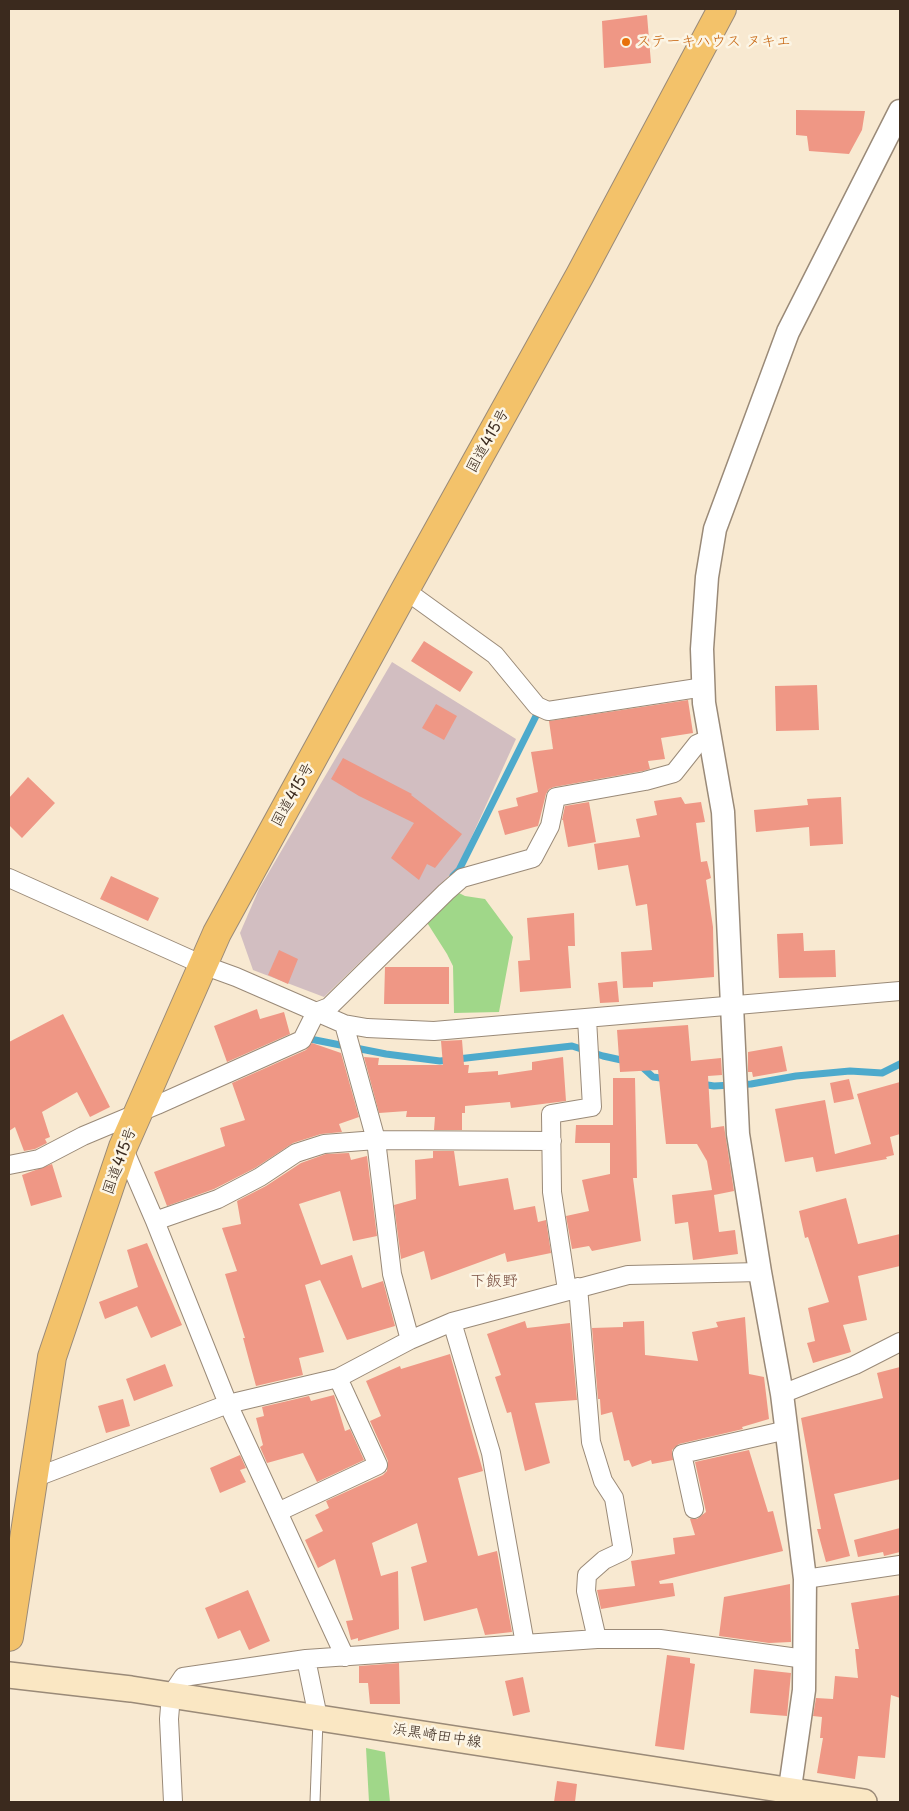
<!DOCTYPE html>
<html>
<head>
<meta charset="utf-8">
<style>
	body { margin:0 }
	#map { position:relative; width:909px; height:1811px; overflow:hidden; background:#f8e9d1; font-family:"Playpen Sans",sans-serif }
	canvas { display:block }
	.frame { position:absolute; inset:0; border:10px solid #3b2a1e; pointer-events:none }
</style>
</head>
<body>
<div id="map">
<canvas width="909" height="1811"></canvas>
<div class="frame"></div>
</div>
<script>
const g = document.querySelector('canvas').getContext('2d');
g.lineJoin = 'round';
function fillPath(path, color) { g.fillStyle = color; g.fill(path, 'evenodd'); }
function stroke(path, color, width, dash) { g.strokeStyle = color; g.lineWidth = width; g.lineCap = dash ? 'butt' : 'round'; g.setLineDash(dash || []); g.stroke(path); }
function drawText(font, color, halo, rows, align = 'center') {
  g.font = font + ' "Playpen Sans","Klee One",sans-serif'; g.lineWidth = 5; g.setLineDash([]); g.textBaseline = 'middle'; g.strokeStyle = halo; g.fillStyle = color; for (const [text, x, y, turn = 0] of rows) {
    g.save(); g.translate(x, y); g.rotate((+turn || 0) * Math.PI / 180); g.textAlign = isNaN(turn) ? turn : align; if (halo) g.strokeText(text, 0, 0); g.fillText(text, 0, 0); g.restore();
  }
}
fillPath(new Path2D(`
	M392,662L516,739L458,867L324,997L253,970L240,933L259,889Z`), '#d2bec1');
fillPath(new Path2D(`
	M453,890L465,896L485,899L513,937L499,1012L454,1013L453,966L447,954L426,921Z
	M366,1748L385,1752L390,1802H369Z`), '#a0d789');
stroke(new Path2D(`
	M453,876L459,870L536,716
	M305,1038L386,1054L440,1061L572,1046L603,1056L626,1061
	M641,1066L653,1077L668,1079
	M701,1084L714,1086L751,1084L796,1076L850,1071L882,1073L900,1064`), '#4daacc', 7);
fillPath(new Path2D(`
	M647,15L651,63L604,68L602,21Z
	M796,110L865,111L862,130L849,154L809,151L807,136L796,135Z
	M424,641L473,672L460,692L411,661Z
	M817,685L819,730L776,731L775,686Z
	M688,700L693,733L661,738L665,759L648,761L650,769L643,771L554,787L549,789L546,794L538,826L505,835L498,811L518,806L516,798L538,792L531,752L553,749L549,721Z
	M436,704L457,716L444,740L422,728Z
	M343,758L412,794L411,795L462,834L435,868L427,864L419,880L391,858L414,823L359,796L331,779Z
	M28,777L55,803L22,838L9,825V798Z
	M681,797L685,804L701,802L705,822L696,823L701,862L707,861L711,878L706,880L713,927L714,977L653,982V987L623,988L621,952L652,950L647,904L636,906L628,865L598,870L594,844L640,837L636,819L657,815L654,801Z
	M841,797L843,844L810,846L809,827L756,832L754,810L808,805L807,799Z
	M589,802L596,842L568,847L563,820H562L565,806Z
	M111,876L159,898L148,921L100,899Z
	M574,913L575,946H568L571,988L520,992L518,961L530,960L527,918Z
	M803,933L804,951L835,950L836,977L779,978L777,934Z
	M279,950L298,959L288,984L268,975Z
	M385,967H449V1004H384Z
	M617,981L619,1002L600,1003L598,983Z
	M257,1009L260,1019L284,1012L290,1034L227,1062L214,1026Z
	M63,1014L110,1107L90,1117L77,1092L42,1112L50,1137L45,1139L47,1143L35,1149L24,1151L15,1127L9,1131V1042Z
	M688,1025L691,1061L721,1058L722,1075L708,1076L711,1128L724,1126L734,1191L714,1195L719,1232L735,1230L738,1254L693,1260L688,1222L675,1224L672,1195L712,1190L707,1161L697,1144H666L658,1070L620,1072L617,1030Z
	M462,1040L464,1065H469L468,1073L498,1071V1075L532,1070V1062L563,1057L566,1101L511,1108L510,1102L465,1106V1113H462V1130H434L435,1117H406L407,1111L379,1113L364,1057L379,1058L378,1065H443L441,1041Z
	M312,1043L341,1053L359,1117L339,1124L342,1132L321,1134L293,1143L255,1168L214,1189L167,1206L154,1172L225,1146L220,1128L245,1120L232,1083L306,1050Z
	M782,1046L787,1071L753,1077L752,1072H748V1052Z
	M613,1078H635L637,1178H633L641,1241L592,1251L589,1246L572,1249L566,1216L589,1211L582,1180L610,1174V1143H575L576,1125H613Z
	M849,1079L854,1099L834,1103L830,1083Z
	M900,1082V1134L890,1137L894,1155L886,1157L887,1159L816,1172L813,1157L785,1162L775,1109L825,1100L835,1154L871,1144L857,1094Z
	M433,1151H454L459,1186L508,1178L514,1210L535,1206L538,1222L546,1220L551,1253L507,1262L505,1253L431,1280L424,1251L401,1259L394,1205L416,1199L415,1160L433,1158Z
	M349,1153L351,1160L367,1156L377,1236L353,1241L340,1191L299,1204L321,1265L352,1255L362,1288L383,1281L395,1326L347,1340L320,1280L305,1285L324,1352L299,1358L303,1375L256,1386L243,1338H245L225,1274L237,1271L222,1228L241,1224L237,1201L266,1186L301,1163L326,1154Z
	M52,1164L62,1197L31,1206L22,1175Z
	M846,1198L858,1244L900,1234V1266L858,1276L867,1320L843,1325L851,1352L813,1363L807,1343L815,1341L808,1308L829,1302L808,1237L805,1238L799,1211Z
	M147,1243L182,1325L151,1338L137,1306L105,1319L99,1302L138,1287L127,1250Z
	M745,1317L749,1374L764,1377L769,1419L742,1427L743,1429L679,1444L672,1450L673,1460L652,1464L651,1460L632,1467L629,1460L624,1461L612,1412L601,1415L600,1399H598L592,1328L623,1327V1322L644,1321L645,1355L698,1361L692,1332L718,1327L716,1322Z
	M525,1321L527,1328L570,1323L577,1400L535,1403L550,1463L525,1471L511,1412L507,1413L495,1377L501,1375L487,1334Z
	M450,1354L483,1471L458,1478L478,1556L497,1551L512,1632L485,1635L477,1608L424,1621L411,1567L427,1562L417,1523L372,1543L381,1576L398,1571L399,1629L358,1641V1638L351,1640L346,1621L353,1620L335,1559L318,1568L305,1540L323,1531L315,1515L329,1508L326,1501L383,1475L387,1471L388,1461L370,1421L381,1416L366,1381L400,1366L401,1369Z
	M165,1364L173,1386L134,1401L126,1379Z
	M900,1367V1479L834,1494L850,1556L826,1562L817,1529H821L801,1418L883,1398L877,1373Z
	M334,1395L345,1431L350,1429L364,1460L317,1482L303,1453L267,1463L260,1447L263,1445L256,1418L264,1416L262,1407L309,1396L311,1401Z
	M123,1399L130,1426L106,1433L98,1406Z
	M749,1450L768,1512L773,1511L783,1551L659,1581L660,1584L673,1583L675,1596L601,1609L597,1590L635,1586L631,1561L675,1554L673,1538L695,1535L690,1519H697L706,1512L695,1462Z
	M240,1455L246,1468L240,1470L246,1482L220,1493L210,1468Z
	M900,1528V1552L884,1556L883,1552L858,1557L854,1540Z
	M790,1584L791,1642L769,1643L719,1636L724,1597Z
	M248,1590L270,1641L249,1650L240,1630L218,1639L205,1608Z
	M900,1595V1698L891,1695L885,1758L858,1756L855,1779L817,1773L823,1738H820L822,1717L813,1716L816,1698L833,1699L835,1676L858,1678L855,1649H859L851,1603Z
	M667,1655L690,1658V1663L695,1664L684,1750L655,1746Z
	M399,1663L400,1704H370L368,1683H359V1666Z
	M754,1669L791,1673L787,1716L750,1713Z
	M523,1677L530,1712L513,1716L505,1681Z
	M557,1781L577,1784L575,1802H554Z`), '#ef9785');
const service = new Path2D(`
	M315,1802L318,1720`);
const minor = new Path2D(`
	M405,590L495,655L537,706L548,711L704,687
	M9,878L203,965L236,977L344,1024L367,1028L434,1031L900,991
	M344,1024L376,1140L392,1274L410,1340
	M123,1147L155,1221L228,1404L345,1657
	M9,1165L39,1159L83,1136L157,1105L302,1040L316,1012L329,1007L446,892L462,878L533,858L550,826L556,797L645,781L674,773L697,744L711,738
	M155,1221L218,1199L260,1177L296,1153L324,1144L376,1140L552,1141
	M578,1287L591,1442L603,1481L614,1498L623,1551L604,1560L587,1575L586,1591L597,1639
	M567,1290L552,1192L551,1114L592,1107L587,1019
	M452,1322L491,1453L525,1644
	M782,1394L855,1365L900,1342
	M34,1478L228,1404L338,1378L410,1340L452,1322L628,1275L760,1272
	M694,1509L682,1454L787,1430
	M278,1512L378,1465L338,1378
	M805,1579L900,1565
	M318,1717L306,1659L597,1639H660L805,1659
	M173,1802L169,1719L171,1695L183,1677L306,1659`);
const tertiary = new Path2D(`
	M788,1802L804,1690L805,1579L782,1394L760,1272L738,1134L723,812L704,703L702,649L707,577L715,529L788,332L900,111`);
const secondary = new Path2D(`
	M9,1675L131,1689L864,1802`);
const trunk = new Path2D(`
	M9,1637L52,1357L123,1147L217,933L405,590L580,275L722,9`);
stroke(service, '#9a8a78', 11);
stroke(minor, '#9a8a78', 20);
stroke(tertiary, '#9a8a78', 25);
stroke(secondary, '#9a8a78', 28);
stroke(trunk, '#9a8a78', 30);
stroke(service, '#fff', 9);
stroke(minor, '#fff', 18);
stroke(tertiary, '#fff', 22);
stroke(secondary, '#fae7c3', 25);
stroke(trunk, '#f3c26a', 28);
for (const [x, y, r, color] of [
	[626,42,5,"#e8710a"]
]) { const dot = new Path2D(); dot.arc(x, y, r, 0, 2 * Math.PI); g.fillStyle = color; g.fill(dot); stroke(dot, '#fcf5e5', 2); }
drawText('15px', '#c56008', '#fcf5e5', [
	["ステーキハウス ヌキエ",636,42]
], 'left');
drawText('15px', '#3b2a1e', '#fcf5e5', [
	["国道415号",488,441,-61],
	["国道415号",293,795,-61],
	["国道415号",120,1161,-70],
	["浜黒崎田中線",437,1736,9]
]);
drawText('16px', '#7a5042', '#fcf5e5', [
	["下飯野",494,1282]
]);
</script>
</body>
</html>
